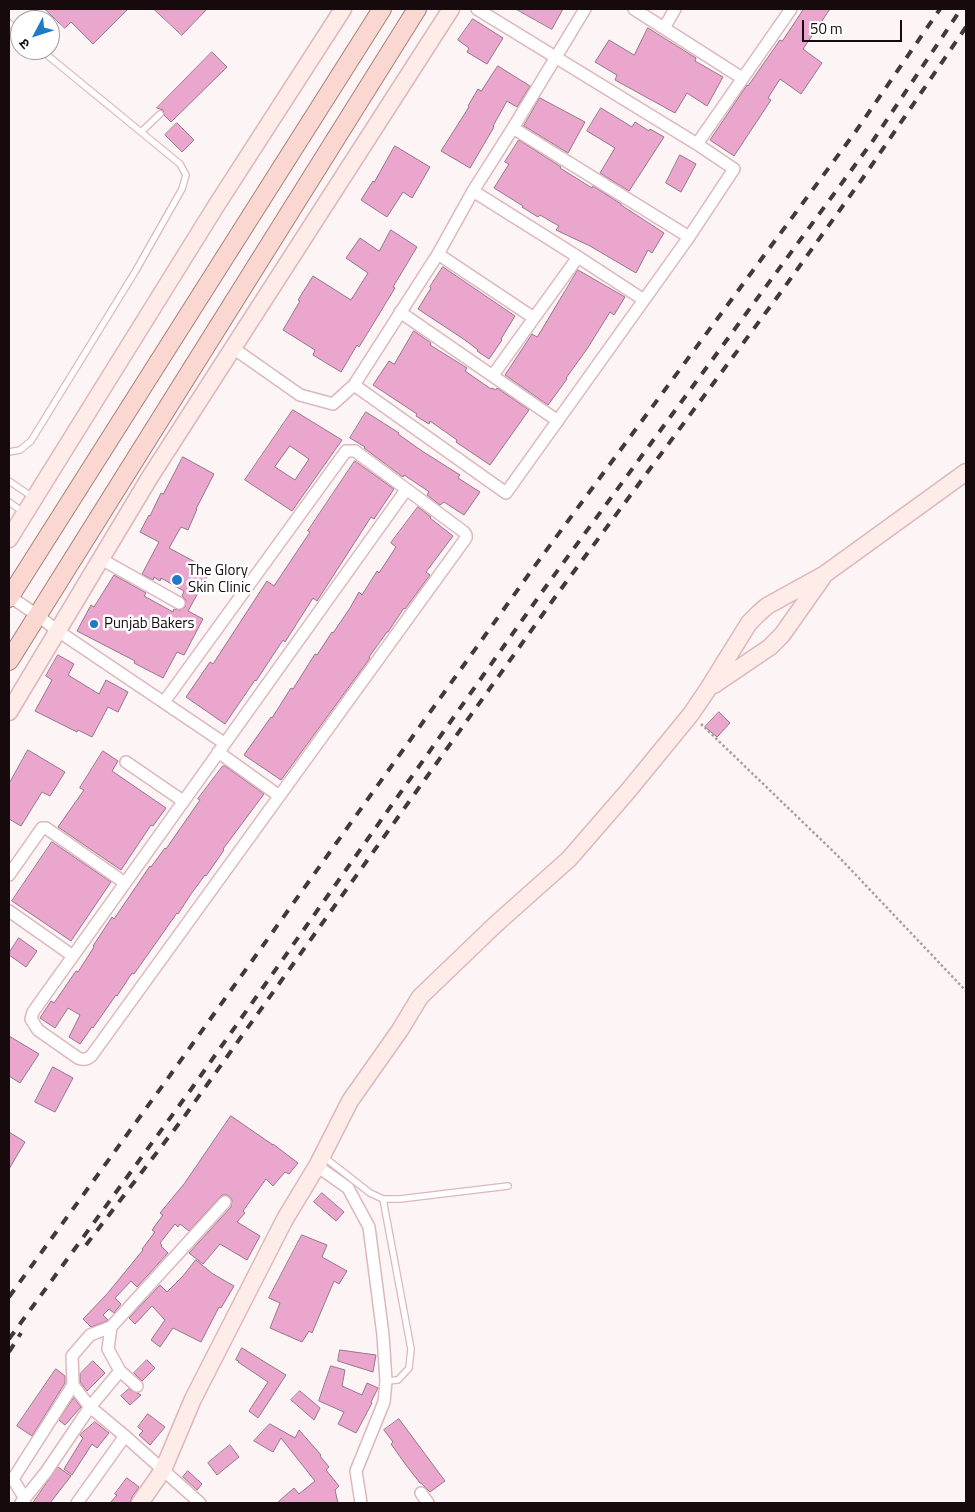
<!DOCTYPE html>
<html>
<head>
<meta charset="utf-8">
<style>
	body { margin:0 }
	#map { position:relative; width:975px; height:1512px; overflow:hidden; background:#fcf4f5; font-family:"Titillium Web","Noto Sans Devanagari",sans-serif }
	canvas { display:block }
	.frame { position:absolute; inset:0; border:10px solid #160a0c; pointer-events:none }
	.north { position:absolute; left:10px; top:10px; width:50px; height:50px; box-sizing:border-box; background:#fff; border:1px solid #a29d9e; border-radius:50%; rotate:230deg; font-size:14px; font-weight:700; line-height:20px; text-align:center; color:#160a0c }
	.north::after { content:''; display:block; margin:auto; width:18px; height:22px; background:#1f7ac7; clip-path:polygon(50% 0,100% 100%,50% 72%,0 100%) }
	.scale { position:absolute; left:802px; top:20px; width:100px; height:22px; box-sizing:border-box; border:2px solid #160a0c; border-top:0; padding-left:6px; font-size:15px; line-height:18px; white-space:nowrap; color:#160a0c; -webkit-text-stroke:4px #fff; paint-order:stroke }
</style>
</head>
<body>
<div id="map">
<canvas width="975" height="1512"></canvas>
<div class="frame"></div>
<div class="north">उ</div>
<div class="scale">50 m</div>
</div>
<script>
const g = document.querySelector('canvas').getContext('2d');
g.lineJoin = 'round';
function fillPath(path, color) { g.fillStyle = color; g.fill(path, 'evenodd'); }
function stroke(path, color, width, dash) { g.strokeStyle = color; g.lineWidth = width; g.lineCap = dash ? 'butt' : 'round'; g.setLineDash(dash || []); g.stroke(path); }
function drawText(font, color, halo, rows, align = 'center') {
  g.font = font + ' "Titillium Web",sans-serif'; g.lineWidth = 5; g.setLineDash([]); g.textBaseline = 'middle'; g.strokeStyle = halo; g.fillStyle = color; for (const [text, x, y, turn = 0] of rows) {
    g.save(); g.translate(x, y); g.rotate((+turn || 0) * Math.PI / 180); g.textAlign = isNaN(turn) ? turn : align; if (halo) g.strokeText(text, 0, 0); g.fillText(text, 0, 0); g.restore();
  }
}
const building = new Path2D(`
	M45,9H128L93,44L71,22L65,28Z
	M154,9H207L182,35Z
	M516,9H563L552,29Z
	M804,9H830L803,49L822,63L801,94L780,79L768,98L771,100L734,156L710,140L747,85L748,86L780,40L782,41Z
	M473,19L503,38L487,64L467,52L469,48L458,40Z
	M648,28L696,58L695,61L723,77L707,106L687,93L675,113L615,80L617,75L595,62L609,40L634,55Z
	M212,52L227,67L171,122L164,115L163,110L157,108Z
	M498,66L530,86L517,107L507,101L493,126L494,127L470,168L441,151L469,107L468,106L478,89L481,91Z
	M540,98L585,122L568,153L524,126Z
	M601,108L632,127L635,122L649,131L650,129L664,137L629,191L600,173L615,148L587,131Z
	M177,123L194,140L182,152L165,135Z
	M519,140L561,167L560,168L592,188L593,186L621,204V205L664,233L652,253L648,250L636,273L590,246L556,230L559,226L540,215L538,217L522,207L523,206L494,188L509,164L505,162Z
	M395,146L430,167L412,198L403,192L387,217L361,200L373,181L374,182Z
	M680,155L696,164L681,192L666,183Z
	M391,230L417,247L393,287L395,288L359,347L357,345L341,372L313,355L315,350L283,330L300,301L298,300L313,276L351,300L368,273L346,258L360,238L379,251Z
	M443,267L515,316L501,339L502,340L489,359L477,351L478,350L465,340L418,309L431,288L430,287Z
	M578,270L625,297L614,315L610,312L587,349L566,378L567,379L548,405L505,375L532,334L537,337Z
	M414,331L431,343L430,345L467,368L465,371L491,389L492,388L496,390L497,388L529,410L490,465L456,442L457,440L430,421L429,424L416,416L417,414L373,385L389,361L394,364Z
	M293,410L342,440L292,511L245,480ZM290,446L309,459L295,480L275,467Z
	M366,412L399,433L398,434L422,451L460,475L458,478L480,492L464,515L444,502L440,505L427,495L429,492L428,491L404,475L403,477L364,448L365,447L350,438Z
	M183,457L214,474L196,509H197L188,530L181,527L169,548L197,563L195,568L208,575L188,611L203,619L184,655L177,652L163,678L134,663L135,661L77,631L91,605L94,607L114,575L146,593L144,596L173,612L174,609L180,610L185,607L186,600L182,596L184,591L161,578L160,581L154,577L153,580L142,574L159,542L140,532L149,515L150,516L161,493L163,494Z
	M355,461L394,489L374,519L371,517L317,601L313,598L285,642L283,640L256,681L255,680L225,724L186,697L210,662L213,664L267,581L274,586L310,532L308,531Z
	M418,507L431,517L430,518L453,536L426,572L430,575L405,609L404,608L388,632H387L369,657L370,658L281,780L244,755L271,717L272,718L291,688L293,689L315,654L317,655L332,632L333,633L350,608L359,592L362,595L377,571L379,573L396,547L391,543Z
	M58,655L74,664L68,675L99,694L106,680L128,692L118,712L108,707L92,737L78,730L77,732L35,711L52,680L46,676Z
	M719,712L730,723L717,737L705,727Z
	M28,750L65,772L50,796L42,792L21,826L9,819V784Z
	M103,751L118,761L112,771L166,808L153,826L151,825L121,870L58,827L84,790L80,788Z
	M223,766H225L264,794L223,849L224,850L206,876L205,875L191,894L178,914L177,913L134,974L132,973L117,996L116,995L93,1028L92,1027L80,1044L69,1037L80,1015L68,1008L55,1028L40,1018L51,1001L54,1003L76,971L78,972L94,947L93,946L112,917L114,919L150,866L151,867L165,848L166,849L200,800L198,799Z
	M52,842L111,882L71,941L12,901Z
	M19,938L37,951L26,967L9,955V953Z
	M9,1036L39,1054L20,1083L9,1076Z
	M53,1067L73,1078L55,1112L35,1102Z
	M231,1116L273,1145V1144L298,1163L289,1174L285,1172L273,1186L266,1179L243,1211L245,1213L237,1222L260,1236L247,1260L220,1244L203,1264L189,1253L231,1207L232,1200L230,1197L227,1195H222L189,1231L180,1224L178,1227L175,1224L160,1243L162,1245L161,1246L168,1253L137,1287L131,1281L115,1298L121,1304L114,1313L109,1309L103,1315L108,1320L107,1321L91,1327L83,1319L107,1294L143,1250L142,1249L155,1232L152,1230L163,1215L160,1213L184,1184Z
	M9,1132L25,1142L9,1169Z
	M322,1193L344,1212L336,1221L314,1202Z
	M302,1235L327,1245L322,1257L347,1271L339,1284L334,1281L312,1333L309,1331L302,1342L270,1328L280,1303L269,1298Z
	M196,1260L213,1274L234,1286L221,1308L219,1307L201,1342L173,1328L160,1347L151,1340L165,1320L152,1306L135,1324L129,1318L160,1285L167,1292L183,1276Z
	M242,1348L286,1375L258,1418L249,1411L268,1382L238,1362L239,1361L236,1360Z
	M340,1350L376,1355L373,1372L338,1361Z
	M147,1360L155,1368L142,1381L134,1373Z
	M93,1361L105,1373L87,1391L80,1382V1374Z
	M331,1366L345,1370L342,1386L362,1395L367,1383L378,1388L371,1402L372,1403L356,1433L338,1424L344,1412L319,1401Z
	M56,1369L65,1376V1383L32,1436L17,1426Z
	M129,1389L141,1395L130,1405L121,1396Z
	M300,1391L320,1408L314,1420L291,1400Z
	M74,1398L81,1407L65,1425L59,1420Z
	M148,1414L165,1427L150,1445L139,1435L143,1431L138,1427Z
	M399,1419L445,1481L430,1492L421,1483H420L406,1465L391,1444L393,1442L384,1430Z
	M95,1422L109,1433L97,1448L92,1444L72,1475L64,1469L83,1438L80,1435Z
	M270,1424L295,1438L299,1430L321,1455L320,1456L329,1467L326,1470L339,1486L335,1490L338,1503H277L294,1488L299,1494L315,1481L281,1438L273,1452L254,1441Z
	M230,1445L239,1457L217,1475L208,1463Z
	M58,1467L71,1476L50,1503H33Z
	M188,1471L202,1484L197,1490L183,1477Z
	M127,1478L139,1487L132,1497L130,1503H110L117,1495L115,1494Z`);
fillPath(building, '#eba6cd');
stroke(building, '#967788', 1);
const lane = new Path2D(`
	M9,23L20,32
	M141,132L160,114
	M9,452L20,450L31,441L135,272L182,189L186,175L180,164L41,50
	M9,481L34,498
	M9,502L23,512
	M324,1157L370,1193L383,1199H400L508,1186
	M383,1199L411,1349L409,1368L398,1380L386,1381`);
const street = new Path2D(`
	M634,9L742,78
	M664,28L675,9
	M513,128L689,237
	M697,144L791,9
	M473,191L578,257L644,300
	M438,254L534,318
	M400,312L558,421
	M233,348L300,395L333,404L354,385L438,254L473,191L513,128L585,9
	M493,375L578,257
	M354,385L506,493L689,237L734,169L697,144L477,9
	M101,559L179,603
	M9,596L37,615L58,631L224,743
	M164,702L346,451H355L464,532L466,535V538L92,1055C87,1060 84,1060 78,1058L38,1030L31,1019L33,1012L406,490
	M218,752L278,795
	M126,762L183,801
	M9,875L42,828H46L125,883
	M9,911L73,956
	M317,1166L348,1188L369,1227L383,1335L386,1381L384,1402L356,1471L361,1503
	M111,1327L108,1349L120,1371L137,1386
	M421,1493L428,1503
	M25,1499L13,1479L73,1385
	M21,1503L46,1472L90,1407L120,1371
	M77,1503L125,1436
	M200,1503L125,1436L90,1407L73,1385L72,1356L90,1335L111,1327L225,1202`);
const secondary = new Path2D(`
	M9,539L216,206L343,9
	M714,685L770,647L782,635L823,577
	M9,712L150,477L451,9
	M140,1503L163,1470L193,1399L285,1219L317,1166L350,1101L400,1030L420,997L496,924L569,859L628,791L691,714L708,689L749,623L759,613L767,606L825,574L966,472`);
const primary = new Path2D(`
	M9,598L382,9
	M9,661L417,9`);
stroke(lane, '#deb7bd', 8);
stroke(street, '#deb7bd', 14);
stroke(secondary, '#deb7bd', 19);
stroke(primary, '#a87f79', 20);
stroke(new Path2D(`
	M701,724L837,855L966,991`), '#a99fa1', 2.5, [2.5, 2.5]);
stroke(lane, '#fff', 5.5);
stroke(street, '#fff', 11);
stroke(secondary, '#fdece8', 16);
stroke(primary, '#fad8d1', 18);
stroke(new Path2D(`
	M86,1245L184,1117L558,593L781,292L865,175L966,27
	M9,1297L171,1074L534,567L856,131L940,9
	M9,1339L192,1088L547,585L872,142L961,9
	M9,1352L21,1333`), '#43383a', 4, [9, 9]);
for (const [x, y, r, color] of [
	[177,580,6,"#1f7ac7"],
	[94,624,5,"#1f7ac7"]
]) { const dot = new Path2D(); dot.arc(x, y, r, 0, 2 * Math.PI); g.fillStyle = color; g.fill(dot); stroke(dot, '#fff', 2); }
drawText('15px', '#160a0c', '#fff', [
	["The Glory",188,571],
	["Skin Clinic",188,588],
	["Punjab Bakers",104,624]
], 'left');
</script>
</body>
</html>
